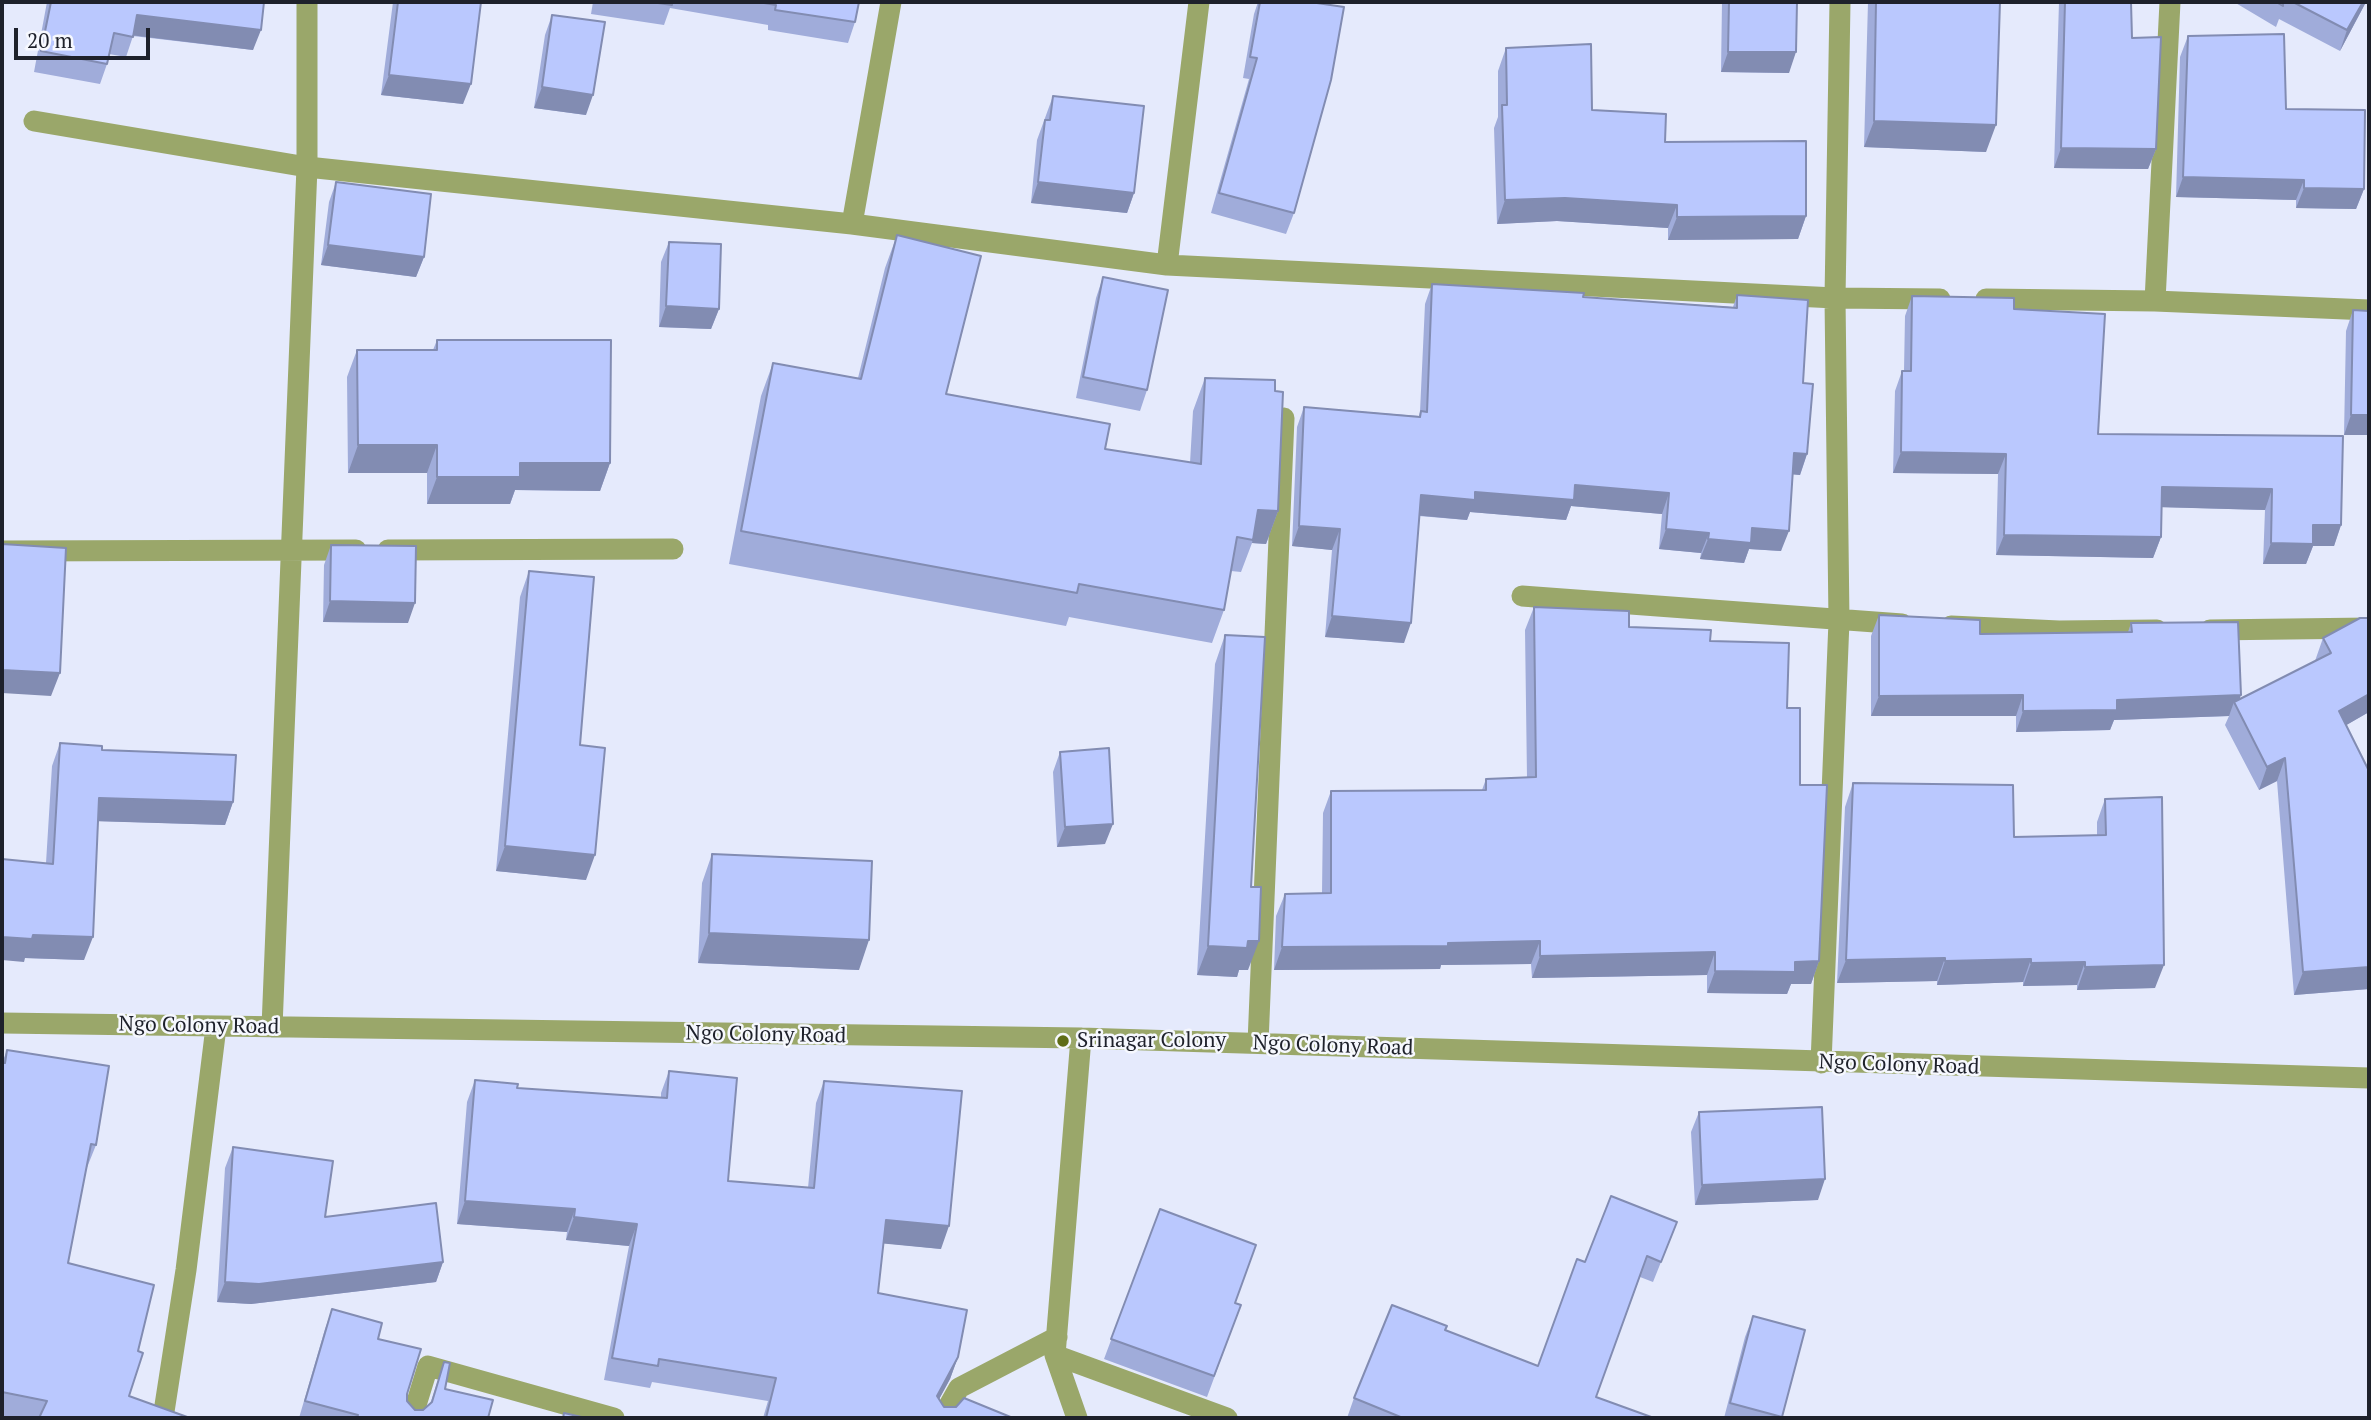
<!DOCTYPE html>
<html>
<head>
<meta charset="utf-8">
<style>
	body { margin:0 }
	#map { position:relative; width:2371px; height:1420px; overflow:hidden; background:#e5eafc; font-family:"PT Serif",serif }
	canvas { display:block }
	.frame { position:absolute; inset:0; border:4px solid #1e212b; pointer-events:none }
	.scale { position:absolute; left:14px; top:28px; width:136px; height:32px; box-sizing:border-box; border:4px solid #1e212b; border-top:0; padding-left:9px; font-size:21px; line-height:24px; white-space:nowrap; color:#1e212b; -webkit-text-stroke:5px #f6f8fe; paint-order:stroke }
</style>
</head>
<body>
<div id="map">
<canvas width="2371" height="1420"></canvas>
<div class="frame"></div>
<div class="scale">20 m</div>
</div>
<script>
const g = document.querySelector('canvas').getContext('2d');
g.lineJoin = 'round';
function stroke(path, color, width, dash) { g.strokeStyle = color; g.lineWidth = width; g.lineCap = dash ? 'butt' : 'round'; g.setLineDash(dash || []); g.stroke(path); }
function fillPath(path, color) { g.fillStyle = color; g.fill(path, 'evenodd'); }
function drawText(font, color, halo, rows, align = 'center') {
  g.font = font + ' "PT Serif",serif'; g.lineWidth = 5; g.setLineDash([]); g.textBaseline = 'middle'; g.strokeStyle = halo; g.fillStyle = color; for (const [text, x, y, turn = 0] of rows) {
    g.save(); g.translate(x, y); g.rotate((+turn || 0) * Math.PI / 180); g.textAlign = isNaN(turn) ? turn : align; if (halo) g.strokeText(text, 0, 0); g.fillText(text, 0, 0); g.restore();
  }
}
stroke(new Path2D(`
	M34,121L307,167L852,224L1167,265L1835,298L1940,299
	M852,224L891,2
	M1167,265L1199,2
	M1986,299L2155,301L2369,310
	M2155,301L2170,2
	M388,550L673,549
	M2,551L356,550
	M1522,596L1902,624
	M1951,626L2059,631L2157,630
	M2210,630L2369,628
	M2,1023L1081,1038L2369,1078
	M272,1027L307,167V2
	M1258,1043L1284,418
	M1821,1063L1839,621L1835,298L1840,2
	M1055,1355L1227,1418
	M163,1418L186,1270L216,1027
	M412,1418L428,1366L614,1418
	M942,1418L959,1388L1057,1337
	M1077,1418L1055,1355L1081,1038`), '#9aa76a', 21);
fillPath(new Path2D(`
	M47,2H264L253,50L133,36L126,57L109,54L107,64L100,84L34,72Z
	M393,2H481L463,104L381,95Z
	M593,2H859L855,22L848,43L768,30V25L670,8L664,25L591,14Z
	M1258,2H1310L1294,213L1286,234L1211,213L1249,79L1243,78L1254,14Z
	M1722,2H1797L1789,73L1721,72Z
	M1868,2H2000L1986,152L1864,147Z
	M2059,2H2131L2132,38L2156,149L2148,169L2054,168Z
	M2234,2H2366L2340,51L2279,19L2276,27Z
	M552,15L586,115L534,108L545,35Z
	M2188,36L2286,109L2364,189L2356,209L2296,208V200L2176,197L2180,57Z
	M1506,48L1592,110L1665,142L1806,216L1798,239L1668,240V228L1557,221L1497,224L1494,128L1498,117V71Z
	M1053,96L1134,193L1127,213L1031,203L1037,140Z
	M336,182L424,257L416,277L321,265L329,202Z
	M897,235L946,394L1105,449L1190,463L1193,411L1205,378L1275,391L1278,511L1266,544L1252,543L1241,572L1231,571L1224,610L1212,643L1069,617L1066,626L729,564L761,396L773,363L858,378L885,268Z
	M669,242L719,309L711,329L659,327L661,262Z
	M1103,277L1147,390L1140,411L1076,398L1096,298Z
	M1432,284L1583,297L1733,307L1737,295L1803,383L1807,454L1800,475L1793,474L1781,551L1749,549L1744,563L1700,559L1701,553L1659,549L1662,514L1571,506L1566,520L1470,512L1467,520L1419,516L1404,643L1325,637L1332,550L1292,546L1297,427L1304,407L1419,416L1420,412L1425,304Z
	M1912,296L2014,309L2098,434L2343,436L2341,525L2334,546H2313L2306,564H2263L2265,510L2161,507V537L2153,558L1996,555L1998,474L1893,473L1895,391L1902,371H1904L1905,316Z
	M2353,310L2369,311V435H2344L2346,331Z
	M437,340L610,463L600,491L515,490L510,504H427V473H348L347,377L357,350H433Z
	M331,545L408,623L323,622L324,565Z
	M529,571L580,745L586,880L496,871L520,597Z
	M1534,607L1629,627L1710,641L1787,708L1800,785L1819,961L1811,984H1791L1787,994L1707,993V975L1532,978L1531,964L1441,965L1440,969L1274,970L1276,916L1285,894L1322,893L1323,813L1331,791L1482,790L1486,779L1527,778L1525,630Z
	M1879,615L1980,634L2128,632L2131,623L2240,699L2315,661L2323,638L2369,618V712L2346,725L2369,989L2294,995L2277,781L2259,790L2225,725L2229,716L2114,720L2110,730L2016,732V716H1871V636Z
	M1225,635L1251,887L1248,970H1239L1237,977L1197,975L1215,664Z
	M60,743L102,750L233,802L225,825L98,821L84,960L25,958L24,962L46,863L52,766Z
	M1060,752L1105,844L1057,847L1053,772Z
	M1853,783L2014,837L2097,835V822L2105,799L2155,988L2077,990V985L2023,986V982L1937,985V981L1837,983L1845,807Z
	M712,854L859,970L698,963L702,883Z
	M7,1050L96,1145L86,1170L68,1263L138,1351L129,1396L190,1418H2V1063Z
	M669,1071L728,1181L808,1188L816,1103L824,1081L941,1249L883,1243L878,1293L958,1357L950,1379L939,1399L944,1407L1013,1418H763L768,1401L652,1382L650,1388L604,1380L629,1246L566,1240L567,1232L457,1224L467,1102L475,1080L517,1088L661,1098V1093Z
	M1699,1112L1818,1200L1695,1205L1691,1132Z
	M233,1147L325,1217L443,1262L436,1282L251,1304L217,1302L225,1168Z
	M1160,1209L1235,1303L1241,1305L1207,1397L1104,1359Z
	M1669,1242L1653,1282L1640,1277L1596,1397L1654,1418H1347L1354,1398L1445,1330L1538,1366L1585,1262Z
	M332,1309L378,1339L407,1394V1401L415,1410H423L430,1404L444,1362L445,1389L488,1418H299L325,1329Z
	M1753,1316L1805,1330L1781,1418H1724L1745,1337Z`), '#a0acda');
fillPath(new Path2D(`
	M2363,2H2366L2340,51L2347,30Z
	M137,15L261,30L253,50L130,35Z
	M1728,52H1796L1789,73L1721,72Z
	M389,75L471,84L463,104L381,95Z
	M542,87L593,95L586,115L534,108Z
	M1874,121L1996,125L1986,152L1864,147Z
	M2061,148L2156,149L2148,169L2054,168Z
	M2183,177L2304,180L2296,200L2176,197Z
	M1038,182L1134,193L1127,213L1031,203Z
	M2304,188L2364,189L2356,209L2296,208Z
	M1565,198L1677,205L1668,228L1557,221L1497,224L1505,200Z
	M1806,216L1798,239L1668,240L1677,217Z
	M328,245L424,257L416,277L321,265Z
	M666,306L719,309L711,329L659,327Z
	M2351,415H2369V435H2344Z
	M358,445H437L427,473H348Z
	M1901,452L2006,454L1998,474L1893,473Z
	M1794,453L1807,454L1800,475L1787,474Z
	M520,463H610L600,491L515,490L510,504H427L437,477Z
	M1575,485L1669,493L1662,514L1571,506L1566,520L1470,512L1467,520L1413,515L1421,495Z
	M2162,487L2272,489L2265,510L2155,507Z
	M1258,510L1278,511L1266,544L1252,543Z
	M2313,525H2341L2334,546H2313L2306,564H2263L2271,543Z
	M1299,526L1340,529L1332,550L1292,546Z
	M1752,528L1789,531L1781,551L1749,549L1744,563L1700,559L1708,539Z
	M1666,529L1709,533L1701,553L1659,549Z
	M2004,535L2161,537L2153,558L1996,555Z
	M330,601L415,603L408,623L323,622Z
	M1332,616L1411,623L1404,643L1325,637Z
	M2,670L60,673L51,696L2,693Z
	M2369,694V712L2331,734L2339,711Z
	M2023,695L2016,716H1871L1879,696Z
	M2241,695L2237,707L2234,702L2229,716L2114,720L2110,730L2016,732L2023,711L2117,700Z
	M2285,758L2277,781L2259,790L2267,767Z
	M99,798L233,802L225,825L91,821Z
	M1113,824L1105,844L1057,847L1065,827Z
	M505,846L595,855L586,880L496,871Z
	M709,933L869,940L859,970L698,963Z
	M33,935L93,937L84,960L25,958L24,962L2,960V937Z
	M1248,941H1259L1248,970H1239L1237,977L1197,975L1208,946Z
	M1540,941L1531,964L1441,965L1440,969L1274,970L1282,947Z
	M1715,952L1707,975L1532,978L1540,956Z
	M1945,958L1937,981L1837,983L1846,960Z
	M2031,959L2023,982L1937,985L1945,961Z
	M1819,961L1811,984H1791L1787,994L1707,993L1715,971L1795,962Z
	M2085,962L2077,985L2023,986L2031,963Z
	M2164,965L2155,988L2077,990L2085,967Z
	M2369,967V989L2294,995L2303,972Z
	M1825,1179L1818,1200L1695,1205L1702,1185Z
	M465,1201L575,1209L567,1232L457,1224Z
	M574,1217L637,1224L629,1246L566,1240Z
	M886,1220L949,1226L941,1249L878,1243Z
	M443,1262L436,1282L251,1304L217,1302L225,1282Z
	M958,1357L950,1379L929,1418L937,1396Z`), '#828cb2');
const building = new Path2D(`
	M51,2H264L261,30L137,15L133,37L114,33L107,64L41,51Z
	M398,2H481L471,84L389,75Z
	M651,2H672V5Z
	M758,2H859L855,22L775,10L776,5Z
	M1260,2H1310L1344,7L1331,80L1294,213L1219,193L1257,58L1250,57Z
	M1729,2H1797L1796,52H1728Z
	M1876,2H2000L1996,125L1874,121Z
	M2065,2H2131L2132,38L2161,37L2156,149L2061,148Z
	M2276,2H2283V6Z
	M2293,2H2363L2347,30Z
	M552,15L605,22L593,95L542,87Z
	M2284,34L2286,109L2365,110L2364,189L2304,188V180L2183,177L2188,36Z
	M1591,44L1592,110L1666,114L1665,142L1806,141V216L1677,217V205L1565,198L1505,200L1502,105H1507L1506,48Z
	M1053,96L1144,106L1134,193L1038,182L1045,120H1050Z
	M336,182L431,194L424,257L328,245Z
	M897,235L981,256L946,394L1110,424L1105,449L1201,464L1205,378L1275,380V391L1283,392L1278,511L1258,510L1253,540L1237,537L1224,610L1079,584L1077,593L741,531L773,363L861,379Z
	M669,242L721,244L719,309L666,306Z
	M1103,277L1168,290L1147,390L1083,377Z
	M1432,284L1584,293L1583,297L1737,308V295L1808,300L1803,383L1813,384L1807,454L1794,453L1789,531L1752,528L1751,543L1708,539L1709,533L1666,529L1669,493L1575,485L1574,500L1475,492V500L1421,495L1411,623L1332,616L1340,529L1299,526L1304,407L1420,417L1421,411L1427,412Z
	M1912,296L2014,298V309L2105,314L2098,434L2343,436L2341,525H2313V544L2271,543L2272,489L2162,487L2161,537L2004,535L2006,454L1901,452L1902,371H1911Z
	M2353,310L2369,311V415H2351Z
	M437,340H611L610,463H520V477H437V445H358L357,350H437Z
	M2,544L66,548L60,673L2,670Z
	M331,545L416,546L415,603L330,601Z
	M529,571L594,577L580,745L605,748L595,855L505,846Z
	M1534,607L1629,611V627L1711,630L1710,641L1789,643L1787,708H1800V785H1827L1819,961L1795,962V972L1715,971V952L1540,956V941L1448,943V946L1282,947L1285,894L1331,893V791L1486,790V779L1536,777Z
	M1879,615L1980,620V634L2132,632L2131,623L2238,622L2241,695L2117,700V710L2023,711V695L1879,696Z
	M2360,618H2369V694L2339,711L2368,769H2369V967L2303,972L2285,758L2267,767L2234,702L2331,653L2323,638Z
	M1225,635L1265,637L1251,887H1261L1259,941H1248L1247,948L1208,946Z
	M60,743L102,746V750L236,755L233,802L99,798L93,937L33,935L32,939L2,937V859L53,864Z
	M1109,748L1113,824L1065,827L1060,752Z
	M1853,783L2013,785L2014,837L2106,835L2105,799L2162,797L2164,965L2085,967V962L2031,963V959L1945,961V958L1846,960Z
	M712,854L872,861L869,940L709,933Z
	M7,1050L109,1066L96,1145L91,1144L68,1263L154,1285L138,1351L143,1353L129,1396L190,1418H39L47,1401L2,1392V1063H5Z
	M669,1071L737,1078L728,1181L814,1188L824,1081L962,1091L949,1226L886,1220L878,1293L967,1310L958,1357L937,1396L944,1407H956L964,1398L1013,1418H766L776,1378L659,1359L658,1366L612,1358L637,1224L574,1217L575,1209L465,1201L475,1080L518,1084L517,1088L667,1098Z
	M1822,1107L1825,1179L1702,1185L1699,1112Z
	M233,1147L333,1161L325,1217L436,1203L443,1262L259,1284L225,1282Z
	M1611,1196L1677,1222L1661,1262L1647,1256L1596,1397L1654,1418H1403L1354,1398L1392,1305L1447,1326L1445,1330L1538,1366L1577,1259L1585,1262Z
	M1160,1209L1256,1245L1235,1303L1241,1305L1214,1376L1111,1339Z
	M332,1309L382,1323L378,1339L421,1349L407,1394V1401L415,1410H423L432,1402L444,1362L450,1363L445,1389L493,1400L488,1418H357L358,1415L305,1401Z
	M1753,1316L1805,1330L1782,1417L1730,1403Z
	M564,1413L586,1418H563Z`);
fillPath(building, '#bac8fe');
stroke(building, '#828cb2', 2);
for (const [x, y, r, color] of [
	[1063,1041,7,"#5f6d17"]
]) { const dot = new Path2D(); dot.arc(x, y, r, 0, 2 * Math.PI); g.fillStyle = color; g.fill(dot); stroke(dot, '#f6f8fe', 2.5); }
drawText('21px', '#1e212b', '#f6f8fe', [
	["Ngo Colony Road",199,1026,1],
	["Ngo Colony Road",766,1035,1],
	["Ngo Colony Road",1333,1046,2],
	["Ngo Colony Road",1899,1065,2]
]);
drawText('21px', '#1e212b', '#f6f8fe', [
	["Srinagar Colony",1077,1041]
], 'left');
</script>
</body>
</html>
